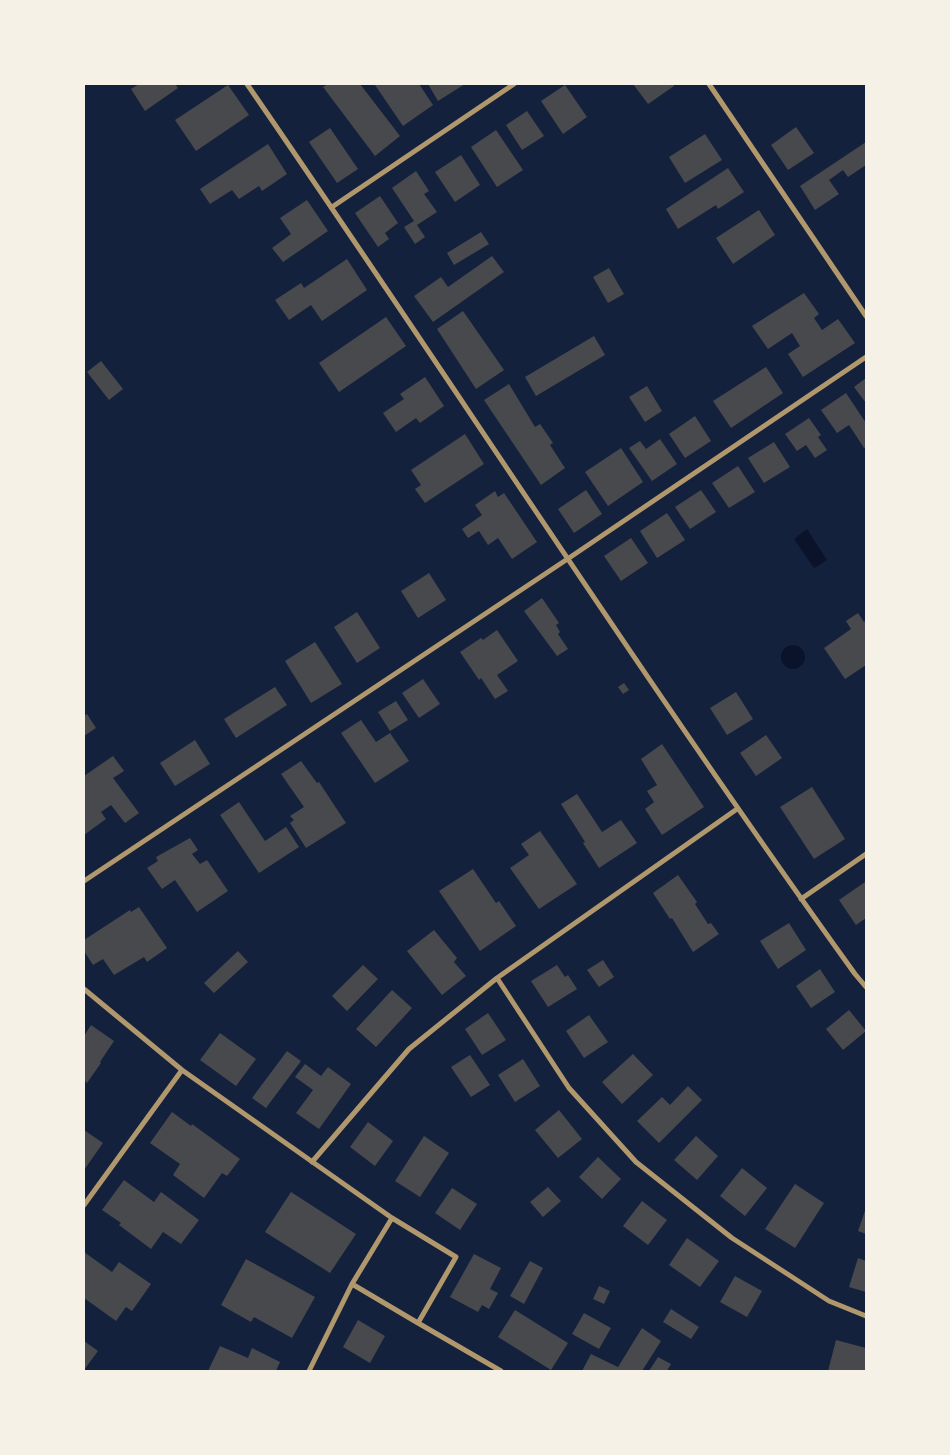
<!DOCTYPE html>
<html>
<head>
<meta charset="utf-8">
<style>
	body { margin:0 }
	#map { position:relative; width:950px; height:1455px; overflow:hidden; background:#14213d; font-family:"IBM Plex Sans",sans-serif }
	canvas { display:block }
	.frame { position:absolute; inset:0; border:85px solid #f6f1e7; pointer-events:none }
</style>
</head>
<body>
<div id="map">
<canvas width="950" height="1455"></canvas>
<div class="frame"></div>
</div>
<script>
const g = document.querySelector('canvas').getContext('2d');
g.lineJoin = 'round';
function fillPath(path, color) { g.fillStyle = color; g.fill(path, 'evenodd'); }
function stroke(path, color, width, dash) { g.strokeStyle = color; g.lineWidth = width; g.lineCap = dash ? 'butt' : 'round'; g.setLineDash(dash || []); g.stroke(path); }
fillPath(new Path2D(`
	M807,529L827,560L814,568L794,539Z
	M781 657a12 12 0 1 1 24 0a12 12 0 1 1-24 0Z`), '#0b132b');
fillPath(new Path2D(`
	M139,84H175L178,88L145,111L131,89Z
	M328,84H360L400,136L375,156L323,87Z
	M377,84H419L433,105L403,126L375,85Z
	M428,84H465L438,101Z
	M633,84H673L674,86L648,104Z
	M228,85L249,115L196,151L175,120Z
	M565,85L587,117L563,134L541,101Z
	M527,111L544,136L522,150L506,125Z
	M796,127L814,153L788,170L771,145Z
	M330,128L358,169L337,183L309,142Z
	M496,130L523,170L497,187L471,147Z
	M705,134L722,160L685,183L669,157Z
	M866,142V165L848,177L843,170L829,180L839,194L815,210L800,186Z
	M268,144L287,174L262,191L259,186L239,199L232,190L210,204L200,189Z
	M461,155L480,185L455,202L435,172Z
	M728,168L744,192L718,209L716,205L678,229L666,209Z
	M416,171L429,191L424,194L437,212L417,225L425,237L415,244L404,227L414,221L392,188Z
	M380,196L398,223L385,233L389,239L378,247L355,213Z
	M307,200L328,231L283,262L272,248L291,234L280,218Z
	M759,210L775,235L733,264L716,238Z
	M481,232L489,244L454,265L447,253Z
	M492,256L504,272L433,322L414,296L441,277L448,287Z
	M347,259L367,290L322,321L311,305L289,320L275,300L301,283L304,288Z
	M609,268L624,294L608,303L593,277Z
	M804,293L819,314L814,318L822,330L838,319L855,343L803,377L788,354L800,346L792,333L768,349L752,326Z
	M463,311L504,370L476,389L437,329Z
	M386,317L406,346L339,392L319,363Z
	M594,336L605,355L536,396L525,377Z
	M101,361L123,389L109,400L87,372Z
	M766,367L783,393L731,428L713,401Z
	M425,377L444,406L420,423L416,418L396,432L383,413L404,399L400,394Z
	M866,378V403L854,387Z
	M509,384L535,427L540,424L553,443L550,445L565,468L541,485L484,400Z
	M647,386L662,411L645,422L629,397Z
	M846,393L866,423V447L864,448L849,425L837,433L821,410Z
	M695,416L711,441L685,458L669,434Z
	M809,418L821,435L818,437L827,450L815,458L806,445L797,451L785,434Z
	M465,434L484,464L425,503L415,489L421,485L411,470Z
	M660,439L677,464L652,481L629,448L640,441L646,449Z
	M774,442L790,467L764,483L748,458Z
	M621,448L643,482L608,506L585,472Z
	M738,466L755,492L729,508L712,483Z
	M586,490L602,514L574,533L558,509Z
	M701,490L716,512L690,529L675,507Z
	M495,491L498,497L504,493L537,542L512,559L498,538L488,545L479,531L468,538L462,529L482,515L475,505Z
	M667,513L685,540L657,558L640,531Z
	M631,538L648,563L621,581L604,556Z
	M429,573L446,600L418,618L401,591Z
	M542,598L559,623L556,625L560,632L558,634L568,649L557,656L524,611Z
	M357,612L380,648L357,663L334,627Z
	M858,613L864,622L866,620V665L845,679L824,648L851,629L846,621Z
	M497,630L518,661L497,675L508,691L495,699L481,678L479,680L460,652L481,638L483,640Z
	M315,642L342,684L311,703L285,661Z
	M423,679L440,704L419,718L402,693Z
	M624,683L629,690L623,694L618,687Z
	M275,687L287,705L236,738L224,719Z
	M736,692L753,719L727,735L710,708Z
	M396,701L408,720L390,731L378,712Z
	M87,714L96,728L84,736V716Z
	M361,720L376,742L390,733L409,761L375,783L341,733Z
	M766,735L782,758L756,776L740,753Z
	M195,740L210,764L175,786L160,763Z
	M662,744L704,807L662,835L645,809L654,802L647,791L657,785L641,759Z
	M113,756L124,771L113,778L139,813L125,823L111,805L101,812L106,819L84,835V776Z
	M301,761L317,783L319,782L346,823L306,848L290,823L294,820L290,816L304,807L281,774Z
	M812,787L845,839L814,859L780,807Z
	M577,794L602,832L621,820L637,843L599,868L583,843L585,842L561,804Z
	M239,802L265,841L286,827L299,847L259,873L220,815Z
	M540,831L577,884L539,909L510,868L529,855L521,844Z
	M190,838L198,850L192,854L200,864L207,860L228,891L197,912L175,880L162,889L147,868L158,861L156,857Z
	M473,869L496,903L499,901L516,926L480,951L439,891Z
	M678,875L697,902L695,904L708,924L711,923L719,934L693,952L672,918L670,919L653,893Z
	M865,882L866,918L856,925L839,900Z
	M139,907L167,948L147,962L144,957L114,975L103,959L93,965L84,951V940L130,910L131,912Z
	M789,923L806,950L778,969L760,941Z
	M434,930L457,958L454,962L466,976L442,995L407,951Z
	M238,951L248,962L214,993L204,983Z
	M603,960L614,977L599,987L587,970Z
	M363,965L378,979L347,1011L332,996Z
	M557,965L565,977L568,975L577,989L548,1007L531,981Z
	M820,969L835,992L811,1008L796,986Z
	M392,990L412,1008L376,1047L356,1029Z
	M849,1010L866,1031L843,1050L826,1029Z
	M488,1013L506,1040L482,1055L465,1029Z
	M589,1015L608,1042L584,1058L566,1031Z
	M91,1025L114,1041L100,1062L101,1063L87,1083L84,1080V1036Z
	M220,1033L256,1059L236,1086L200,1060Z
	M287,1051L301,1061L266,1108L252,1098Z
	M633,1054L653,1075L622,1104L602,1082Z
	M470,1055L490,1085L471,1097L451,1067Z
	M523,1059L540,1086L515,1102L498,1075Z
	M305,1064L321,1076L328,1067L351,1084L319,1129L296,1113L313,1090L295,1077Z
	M688,1086L702,1100L659,1143L637,1121L662,1097L670,1105Z
	M559,1110L582,1139L558,1158L535,1130Z
	M172,1112L191,1126L192,1124L240,1159L227,1176L222,1173L204,1198L173,1175L180,1164L150,1143Z
	M368,1122L393,1141L375,1166L350,1147Z
	M84,1130L103,1143L84,1170Z
	M424,1136L449,1153L420,1197L395,1181Z
	M696,1136L718,1156L697,1180L674,1160Z
	M598,1157L621,1179L602,1199L579,1177Z
	M742,1168L767,1188L745,1216L720,1196Z
	M124,1180L154,1202L161,1192L199,1220L181,1244L163,1232L151,1249L119,1225L121,1223L102,1210Z
	M795,1184L824,1203L795,1248L765,1229Z
	M548,1187L561,1201L543,1217L530,1202Z
	M452,1188L477,1204L460,1230L435,1213Z
	M291,1192L356,1234L330,1273L265,1232Z
	M642,1201L667,1220L648,1245L623,1226Z
	M866,1208V1234L858,1231Z
	M687,1238L719,1261L700,1287L669,1265Z
	M84,1252L112,1272L119,1262L151,1284L132,1311L126,1307L116,1321L84,1298Z
	M474,1254L501,1268L490,1289L498,1293L489,1309L482,1305L478,1312L450,1297Z
	M858,1258L866,1261V1292L849,1287Z
	M246,1259L315,1297L292,1338L254,1317L251,1322L221,1305Z
	M530,1261L543,1268L524,1304L510,1296Z
	M735,1276L762,1291L747,1317L720,1302Z
	M599,1286L610,1291L604,1304L593,1299Z
	M671,1309L699,1327L691,1339L663,1322Z
	M515,1310L568,1343L551,1370L498,1337Z
	M584,1313L611,1328L599,1349L572,1334Z
	M358,1320L385,1336L370,1363L343,1347Z
	M642,1328L661,1341L642,1371H582L591,1354L618,1367Z
	M836,1340L866,1348L865,1371H828Z
	M84,1341L98,1351L84,1370Z
	M220,1346L248,1358L252,1348L280,1362L276,1371H208Z
	M658,1357L671,1364L667,1371H649Z`), '#48494c');
stroke(new Path2D(`
	M247,84C451,380 645,682 855,974L866,987
	M709,84L866,316
	M332,207L514,84
	M84,881L569,558L866,357
	M801,899L866,854
	M497,978L569,1088L636,1162L732,1238L829,1301L866,1316
	M84,989L182,1070L392,1218L456,1257L418,1323L501,1371
	M312,1162L409,1049L497,978L737,809
	M84,1205L182,1070
	M392,1218L352,1284L418,1323
	M309,1371L352,1284`), '#b1986c', 5);
</script>
</body>
</html>
